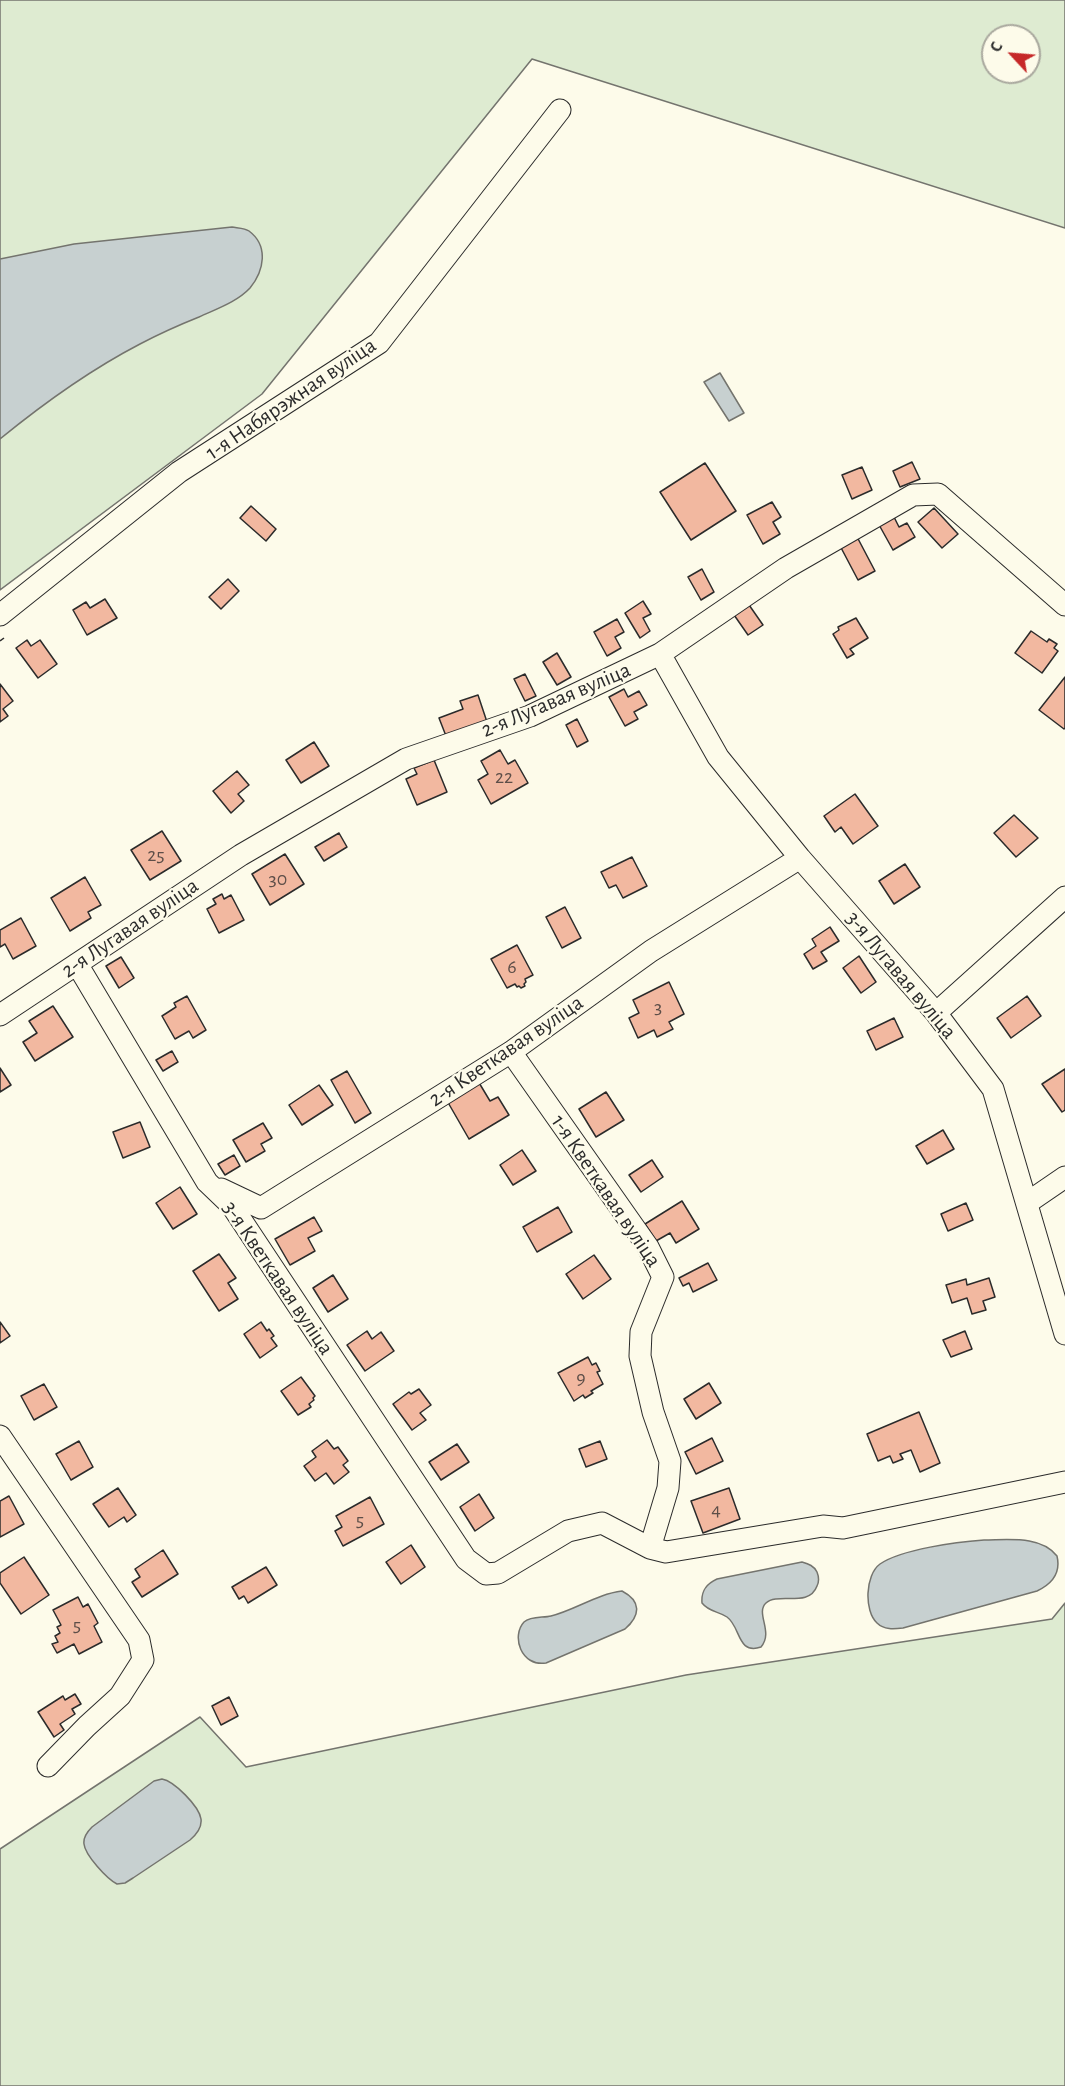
<!DOCTYPE html>
<html>
<head>
<meta charset="utf-8">
<style>
	body { margin:0 }
	#map { position:relative; width:1065px; height:2086px; overflow:hidden; background:#fdfbea; font-family:"Alegreya Sans",sans-serif }
	canvas { display:block }
	.north { position:absolute; left:981px; top:24px; width:60px; height:60px; box-sizing:border-box; background:#fdfbea; border:2px solid #a9a89e; border-radius:50%; rotate:296deg; font-size:16px; font-weight:700; line-height:24px; text-align:center; color:#2b2b2b }
	.north::after { content:''; display:block; margin:auto; width:21px; height:27px; background:#c62828; clip-path:polygon(50% 0,100% 100%,50% 72%,0 100%) }
</style>
</head>
<body>
<div id="map">
<canvas width="1065" height="2086"></canvas>
<div class="north">С</div>
</div>
<script>
const g = document.querySelector('canvas').getContext('2d');
g.lineJoin = 'round';
function fillPath(path, color) { g.fillStyle = color; g.fill(path, 'evenodd'); }
function stroke(path, color, width, dash) { g.strokeStyle = color; g.lineWidth = width; g.lineCap = dash ? 'butt' : 'round'; g.setLineDash(dash || []); g.stroke(path); }
function drawText(font, color, halo, rows, align = 'center') {
  g.font = font + ' "Alegreya Sans",sans-serif'; g.lineWidth = 4.5; g.setLineDash([]); g.textBaseline = 'middle'; g.strokeStyle = halo; g.fillStyle = color; for (const [text, x, y, turn = 0] of rows) {
    g.save(); g.translate(x, y); g.rotate((+turn || 0) * Math.PI / 180); g.textAlign = isNaN(turn) ? turn : align; if (halo) g.strokeText(text, 0, 0); g.fillText(text, 0, 0); g.restore();
  }
}
const green = new Path2D(`
	M0,0H1065V228L532,59L262,394L0,590ZM993,36H1029V72H993Z
	M1065,1603V2086H0V1849L200,1717L246,1767L686,1675L1052,1619Z`);
fillPath(green, '#deebd1');
stroke(green, '#74746e', 1.5);
const water = new Path2D(`
	M232,227C237,228 245,228 249,231C269,246 264,271 250,288C237,302 216,309 199,317C179,325 159,334 140,344C90,370 44,403 0,439V259L74,244Z
	M720,373L744,413L729,421L704,382Z
	M984,1540C1007,1540 1041,1535 1057,1556C1061,1573 1052,1584 1037,1591L903,1628C894,1629 884,1630 877,1623C864,1611 865,1575 880,1564C902,1549 957,1542 984,1540Z
	M802,1562C809,1564 814,1566 817,1572C819,1577 819,1582 817,1586C809,1608 778,1592 766,1603C755,1613 774,1632 761,1647C737,1655 741,1627 727,1617C718,1611 709,1612 702,1603C701,1591 706,1584 717,1579Z
	M622,1591C641,1601 641,1615 625,1629L546,1663C521,1667 511,1636 524,1622C531,1616 543,1618 551,1616C575,1610 597,1594 622,1591Z
	M162,1779C174,1781 199,1806 201,1819C202,1827 196,1835 190,1840L133,1878L125,1883L117,1884C107,1879 85,1855 84,1844C83,1837 87,1832 92,1827L154,1781Z`);
fillPath(water, '#c7d0d0');
stroke(water, '#74746e', 1.5);
const building = new Path2D(`
	M912,462L920,479L900,487L893,471Z
	M705,463L736,511L691,540L660,492Z
	M862,467L872,490L852,499L842,475Z
	M772,502L781,517L773,522L780,534L763,544L747,515Z
	M251,506L276,529L266,541L240,518Z
	M934,508L958,534L942,548L918,522Z
	M893,515L899,527L907,523L915,537L893,550L878,523Z
	M855,533L875,571L858,580L838,542Z
	M702,569L714,592L701,600L688,577Z
	M228,579L239,591L221,609L209,597Z
	M105,599L117,618L87,635L73,610L86,602L90,608Z
	M643,601L651,614L643,618L650,631L640,638L625,613Z
	M747,602L763,625L748,635L732,612Z
	M856,618L868,638L850,649L854,654L847,658L833,634L839,630L838,627Z
	M617,619L624,632L615,637L621,648L607,656L594,632Z
	M1031,631L1047,642L1049,639L1057,644L1054,648L1058,651L1042,673L1015,653Z
	M27,640L31,646L40,640L57,664L38,678L16,648Z
	M557,653L571,677L557,685L543,662Z
	M525,674L536,696L525,701L514,679Z
	M1065,677V728L1064,729L1039,710Z
	M0,684L13,701L3,709L8,716L0,722Z
	M624,689L628,697L639,691L647,705L634,712L638,719L625,726L609,697Z
	M478,695L487,722L446,736L439,718L463,709L460,701Z
	M577,719L588,741L577,747L566,725Z
	M314,742L329,766L301,783L286,760Z
	M500,750L508,764L515,760L528,783L491,804L478,780L488,774L481,761Z
	M434,760L447,792L417,805L406,779L417,774L414,768Z
	M237,771L249,785L238,794L244,801L231,813L213,791Z
	M855,794L878,826L853,844L841,827L835,832L824,816Z
	M1014,815L1038,838L1016,857L994,833Z
	M162,831L181,861L150,880L131,850Z
	M339,833L347,847L324,861L315,847Z
	M285,854L304,884L270,905L252,874Z
	M632,857L647,886L623,898L616,885L609,888L601,872Z
	M905,864L920,887L894,904L879,881Z
	M85,877L101,905L88,912L91,918L70,931L51,898Z
	M222,894L224,899L231,895L244,920L219,933L207,909L216,904L213,899Z
	M565,907L581,938L562,948L546,917Z
	M21,918L36,946L13,959L5,944L0,947V930Z
	M830,927L839,941L821,952L827,961L813,969L804,954L816,946L812,939Z
	M517,945L533,975L525,979L526,982L524,984L525,986L521,988L519,986L517,987L515,984L507,988L491,959Z
	M859,956L876,982L861,993L843,968Z
	M121,957L134,978L119,988L106,966Z
	M669,982L684,1014L669,1022L673,1029L657,1037L654,1030L638,1038L629,1018L639,1013L633,1000Z
	M187,996L206,1030L193,1038L189,1031L175,1039L162,1016L176,1007L174,1003Z
	M1027,996L1041,1016L1011,1038L997,1018Z
	M53,1006L73,1037L35,1061L23,1042L37,1033L29,1021Z
	M894,1018L903,1037L876,1050L867,1031Z
	M172,1051L178,1062L163,1071L156,1060Z
	M0,1068L11,1085L0,1092Z
	M1065,1069V1110L1062,1112L1042,1084Z
	M347,1071L371,1113L355,1123L331,1080Z
	M478,1081L490,1101L498,1097L509,1115L469,1139L446,1099Z
	M319,1085L333,1105L302,1125L289,1105Z
	M606,1092L624,1120L596,1137L579,1109Z
	M140,1122L150,1147L123,1158L113,1132Z
	M263,1123L272,1138L261,1144L265,1151L246,1162L233,1140Z
	M943,1130L954,1149L927,1164L916,1146Z
	M522,1150L536,1171L513,1185L500,1165Z
	M234,1155L240,1166L225,1175L218,1164Z
	M652,1160L663,1177L641,1192L629,1175Z
	M180,1187L197,1214L173,1229L156,1203Z
	M682,1201L699,1229L676,1243L670,1233L656,1241L645,1224Z
	M966,1203L973,1220L948,1231L941,1214Z
	M558,1207L572,1232L537,1252L523,1227Z
	M314,1217L322,1231L308,1238L315,1251L290,1265L275,1239Z
	M219,1254L236,1278L228,1283L238,1299L219,1311L193,1271Z
	M594,1255L611,1279L583,1299L566,1274Z
	M708,1263L717,1280L693,1292L689,1283L683,1286L679,1278Z
	M333,1275L348,1299L328,1312L313,1288Z
	M989,1278L995,1297L983,1301L986,1310L972,1314L967,1298L952,1303L946,1285L966,1279L967,1285Z
	M0,1322L10,1336L0,1343Z
	M261,1322L267,1331L269,1329L274,1336L271,1338L277,1346L260,1358L244,1334Z
	M367,1331L372,1339L381,1332L394,1351L365,1371L347,1345Z
	M965,1331L972,1349L951,1357L943,1340Z
	M588,1357L592,1365L596,1363L600,1371L597,1372L603,1384L591,1391L593,1393L585,1398L583,1395L574,1401L558,1373Z
	M301,1377L315,1396L313,1398L314,1400L309,1404L311,1407L298,1415L281,1391Z
	M709,1383L721,1403L696,1419L684,1399Z
	M44,1384L57,1407L34,1420L21,1396Z
	M419,1389L431,1405L420,1413L426,1420L412,1430L393,1404L409,1392L411,1394Z
	M919,1412L940,1463L920,1472L911,1450L900,1454L903,1459L893,1463L890,1456L878,1461L867,1434Z
	M712,1438L723,1461L696,1474L685,1452Z
	M327,1440L334,1449L338,1447L348,1461L343,1465L349,1472L334,1484L326,1473L315,1481L304,1466L316,1457L312,1451Z
	M79,1441L93,1467L71,1480L56,1454Z
	M600,1441L607,1459L586,1467L579,1449Z
	M457,1444L469,1462L441,1480L429,1462Z
	M118,1488L136,1515L127,1522L124,1517L109,1527L93,1504Z
	M729,1488L740,1519L703,1533L691,1501Z
	M479,1494L494,1518L475,1531L460,1507Z
	M9,1496L24,1524L0,1537V1501Z
	M370,1497L384,1524L343,1546L335,1531L342,1527L336,1516Z
	M411,1545L425,1567L401,1584L386,1562Z
	M163,1550L178,1574L142,1597L132,1582L140,1577L135,1569Z
	M24,1557L49,1595L21,1614L0,1583V1573Z
	M266,1567L277,1585L248,1603L244,1596L239,1599L232,1587Z
	M78,1597L83,1607L88,1604L98,1623L94,1626L102,1642L79,1654L74,1644L57,1653L52,1644L58,1642L55,1636L60,1633L57,1627L61,1625L53,1610Z
	M75,1694L81,1704L72,1709L75,1714L60,1724L64,1730L54,1737L38,1712L63,1696L65,1700Z
	M229,1697L238,1716L221,1725L212,1706Z`);
fillPath(building, '#f2b8a0');
stroke(building, '#2b2b2b', 1.5);
const minor = new Path2D(`
	M0,615L179,472L379,343L560,110
	M660,654L718,757L800,858L936,1013L993,1089L1065,1334
	M77,964L207,1182L232,1206L466,1559L486,1574L498,1573L568,1531L602,1523L650,1548L666,1552L823,1526L843,1528L1065,1482
	M936,1013L1065,897
	M0,1015L241,855L406,759L530,716L660,654L786,568L913,495L938,494L1065,605
	M511,1052L648,1247L663,1277L641,1332L640,1356L653,1412L670,1461L668,1488L650,1548
	M221,1189L261,1208L511,1052L651,951L800,858
	M1027,1203L1065,1177
	M0,1436L139,1640L143,1660L120,1696L87,1726L48,1766`);
stroke(minor, '#2b2b2b', 23);
stroke(minor, '#fdfbea', 21);
stroke(new Path2D(`
	M0,641L4,638`), '#2b2b2b', 1.5, [8, 3]);
drawText('20px', '#5d4e48', null, [
	["22",504,777],
	["25",156,855],
	["30",278,879],
	["6",512,967],
	["3",658,1007],
	["9",581,1378],
	["4",716,1510],
	["5",360,1520],
	["5",77,1625]
]);
drawText('22px', '#2b2b2b', '#fdfbea', [
	["1-я Набярэжная вуліца",291,399,-34],
	["2-я Лугавая вуліца",556,700,-23],
	["2-я Лугавая вуліца",130,928,-34],
	["3-я Лугавая вуліца",901,975,50],
	["2-я Кветкавая вуліца",506,1051,-34],
	["1-я Кветкавая вуліца",606,1191,56],
	["3-я Кветкавая вуліца",278,1278,56]
]);
</script>
</body>
</html>
